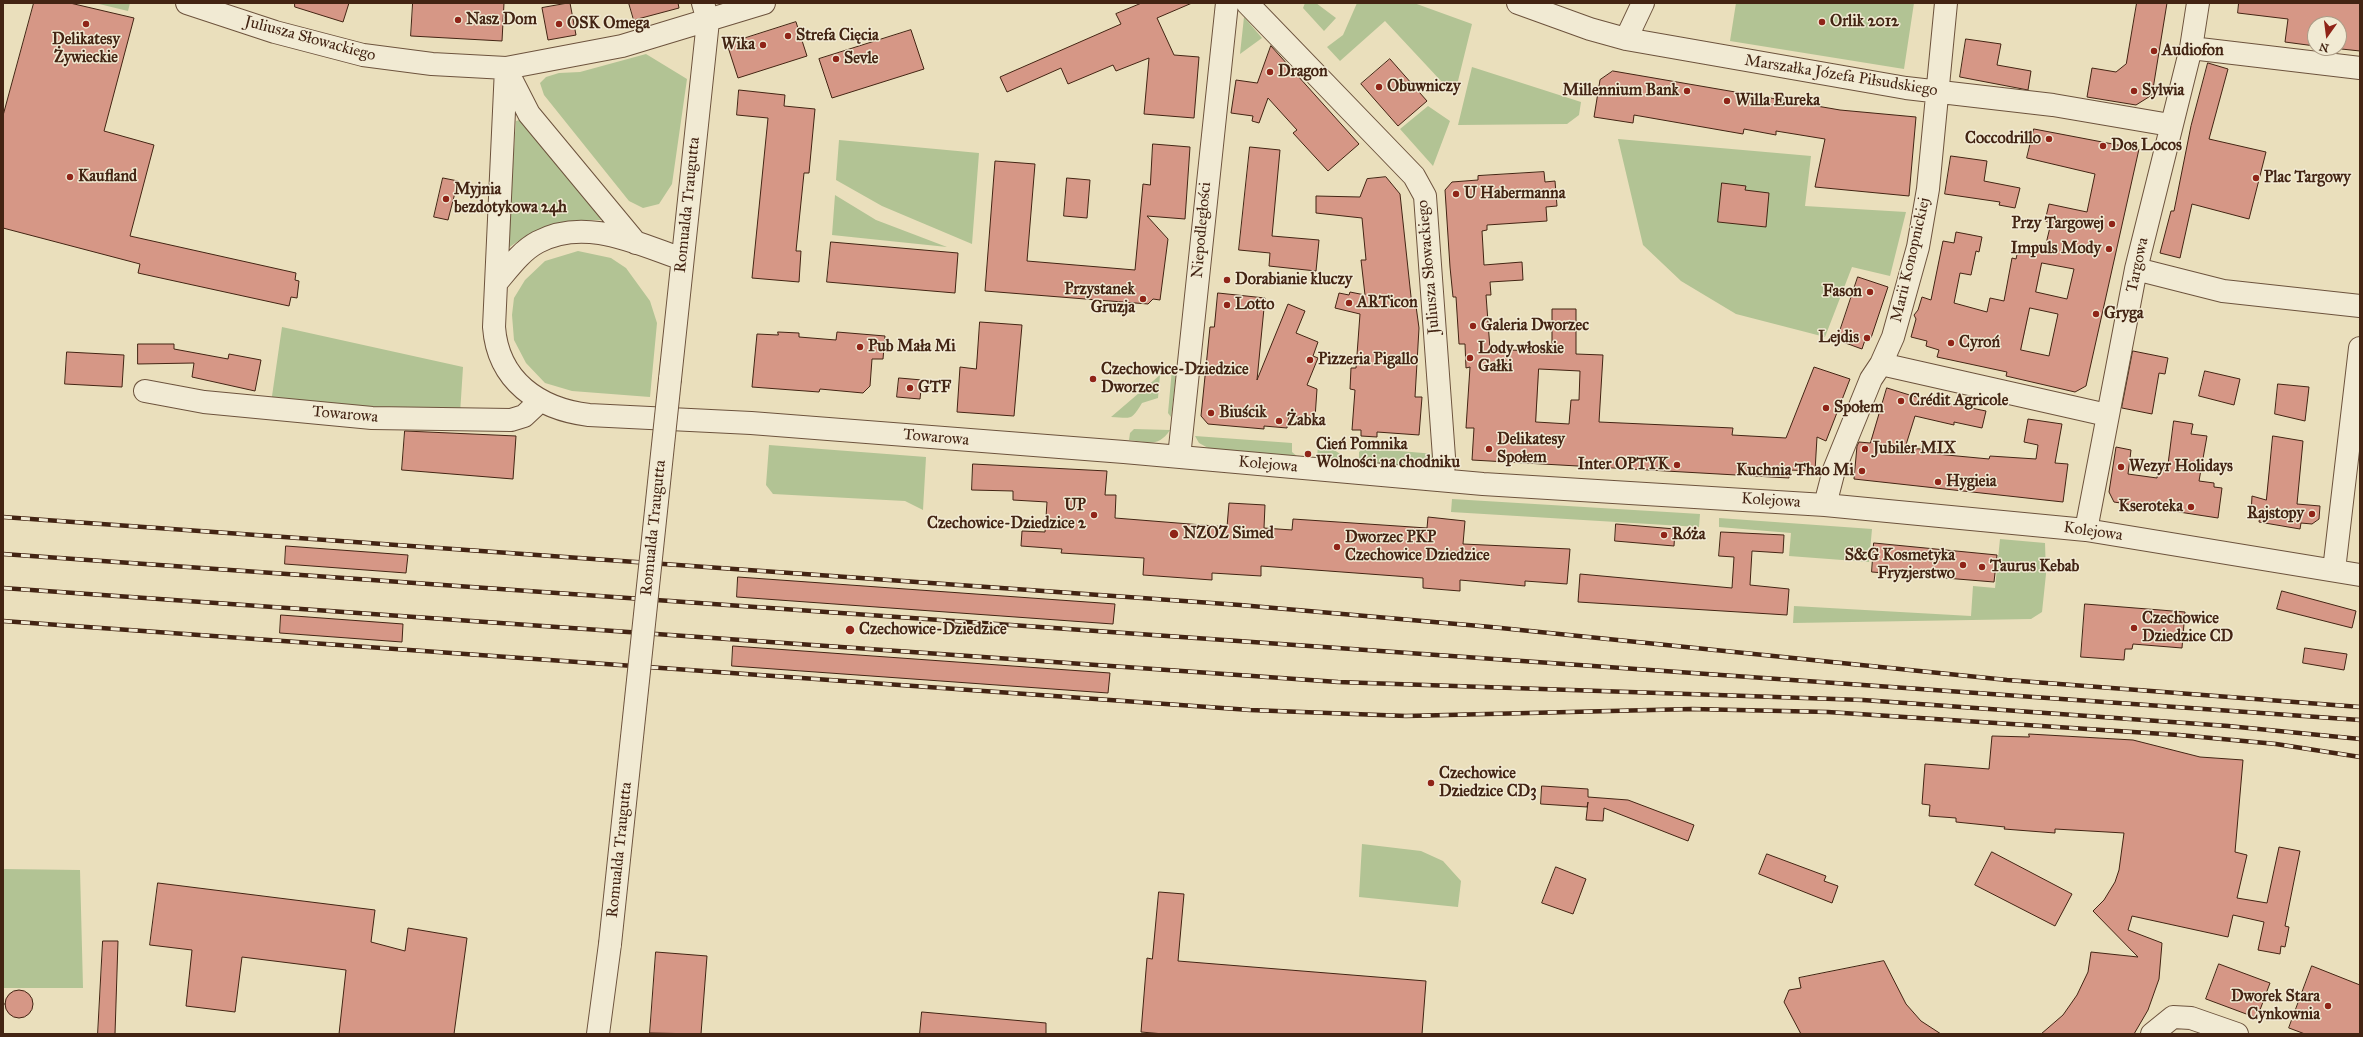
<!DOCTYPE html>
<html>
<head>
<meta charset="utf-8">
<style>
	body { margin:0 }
	#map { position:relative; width:2363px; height:1037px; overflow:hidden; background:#eadfbc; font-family:"IM FELL Great Primer",serif }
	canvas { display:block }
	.frame { position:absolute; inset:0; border:4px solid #432413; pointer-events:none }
	.north { position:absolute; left:2307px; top:16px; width:40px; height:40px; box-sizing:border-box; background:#f1ead3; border:1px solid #ab9b86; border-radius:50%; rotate:194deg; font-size:11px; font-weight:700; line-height:16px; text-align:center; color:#432413 }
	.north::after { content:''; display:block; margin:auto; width:14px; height:18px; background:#8f2418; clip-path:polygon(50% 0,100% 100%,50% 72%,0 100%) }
</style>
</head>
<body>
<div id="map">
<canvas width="2363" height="1037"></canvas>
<div class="frame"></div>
<div class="north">N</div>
</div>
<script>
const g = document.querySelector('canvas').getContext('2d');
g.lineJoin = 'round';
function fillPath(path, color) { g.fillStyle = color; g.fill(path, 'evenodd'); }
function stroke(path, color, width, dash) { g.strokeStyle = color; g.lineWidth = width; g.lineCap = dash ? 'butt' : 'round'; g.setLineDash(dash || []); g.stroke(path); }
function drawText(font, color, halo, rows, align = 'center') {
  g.font = font + ' "IM FELL Great Primer",serif'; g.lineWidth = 3; g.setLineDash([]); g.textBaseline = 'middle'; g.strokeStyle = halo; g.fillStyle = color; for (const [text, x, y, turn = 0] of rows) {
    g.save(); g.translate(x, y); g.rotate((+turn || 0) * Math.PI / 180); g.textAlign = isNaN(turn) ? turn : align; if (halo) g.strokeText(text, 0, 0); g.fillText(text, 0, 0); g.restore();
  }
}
fillPath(new Path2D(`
	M95,3H130L128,11Z
	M1305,3H1316L1336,18L1324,31L1303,8Z
	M1357,3H1414L1472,24L1457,85L1450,87L1441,81L1385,21L1340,61L1327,47L1343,35Z
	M1736,3H1914L1904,69L1730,41Z
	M1244,17L1262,38L1240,54Z
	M646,54L687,79L672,184L659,204L643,208L629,201L544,95L540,83L546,77L559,73L580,72Z
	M1472,67L1581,102L1579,115L1567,124L1458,125Z
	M1428,106L1450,121L1433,166L1400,129Z
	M523,119L603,220C562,219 540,224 507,249L516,121Z
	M1618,139L1811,156L1805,206L1906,212L1890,276L1852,267L1825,337L1736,314L1681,281L1643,245Z
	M839,140L979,153L972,244L882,206L836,180Z
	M835,195L876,220L947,247L832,235Z
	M578,251L611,258L626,268L650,301L657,323L650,397L572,391L545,383L526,363L514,340L512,315L514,298L525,280L545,261Z
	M282,327L463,367L460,414L271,403Z
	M1172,369L1176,375L1171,417L1168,413Z
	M1160,375L1158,398L1142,403C1131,421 1132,418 1111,417Z
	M1134,429L1170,430C1158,448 1148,442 1129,440L1130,433Z
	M1195,436L1292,443V452L1298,457L1210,449L1199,443Z
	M769,445L926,457L923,510L905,501L773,494L766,485Z
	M1318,445C1326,446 1343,452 1345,461L1317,458Z
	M1364,448L1435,454L1433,463L1426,468L1359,462V452Z
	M1452,499L1700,514L1699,527L1451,512Z
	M1719,518L1872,529L1869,562L1789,556L1791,533L1719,527Z
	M2000,539L2045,543L2046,574L2042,612L2031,619L1793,623L1794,606L1971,616L1973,586L1995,588Z
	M1362,844L1421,851L1443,861L1461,881L1458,907L1359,897Z
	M3,869L80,870L83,988H3Z`), '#b2c394');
const building = new Path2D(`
	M34,3H70L134,18L104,131L154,145L130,236L296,273L295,280L299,281L297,298L291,297L289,306L138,273L140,264L3,228V116Z
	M295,3H349L343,22L295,7Z
	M413,3H504L502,41L411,36Z
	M570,3L576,35L548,40L542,8Z
	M629,3H678L679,8L634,20Z
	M1142,3H1192L1157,18L1174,55L1199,57L1194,118L1144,114L1149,58L1116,71L1113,65L1068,84L1061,68L1007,92L1000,77L1121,24L1116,14Z
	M2137,3H2167L2152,95L2136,105L2087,97L2092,68L2116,72L2126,64Z
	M2239,3H2360V51L2332,48H2339V24H2315V46L2285,42L2288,19L2238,13Z
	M796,22L807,56L738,78L727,44Z
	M911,30L924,69L832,98L819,59Z
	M1966,39L2001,44L1997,65L2031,71L2028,90L1960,77Z
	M1271,46L1359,144L1328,171L1293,133L1297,130L1268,98L1259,123L1252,121L1253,116L1231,113L1236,80L1257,83Z
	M1390,59L1427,101L1398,126L1361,84Z
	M2208,63L2228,69L2209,139L2266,152L2249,219L2192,204L2180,258L2160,253L2171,211H2174L2191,126Z
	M1613,71L1840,110L1916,117L1909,196L1815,187L1825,139L1776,131V135L1744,129L1743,134L1634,115L1633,123L1594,117L1600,80Z
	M739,90L785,95L784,106L815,109L809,173H804L796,251H801L799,282L752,278L768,118L737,115Z
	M2034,129L2139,149L2086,386L2075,392L2006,376L2007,372L1937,357L1939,350L1926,346L1927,341L1911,337L1916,319L1914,315L1918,310L1922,297L1931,300L1943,241L1954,243L1956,232L1982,237L1979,252L1976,251L1971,275L1960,273L1954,303L1987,312L1990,298L2004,301L2012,258L2016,259L2019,246L2044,252L2051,223L2045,221L2049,204L2087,212L2095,174L2027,158ZM2042,263L2074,269L2067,299L2036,292ZM2030,308L2058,314L2049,356L2021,350Z
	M1153,144L1190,147L1185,219L1147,216L1168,239L1160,300L1153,299L1148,304L985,291L995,161L1035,164L1027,261L1135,270L1143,184L1150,185Z
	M1250,147L1280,150L1272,236L1319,240L1316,271L1269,266L1270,253L1239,250Z
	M1951,156L1987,161L1984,181L2020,188L2015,208L1999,205L2000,202L1945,194Z
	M1544,172L1545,182L1555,181L1557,206L1546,207L1547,221L1487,225V230L1482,231L1484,265L1522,262L1523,280L1490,282L1491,295H1486L1490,349L1552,352V309H1576V354L1603,355L1599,422L1733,428L1732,435L1786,438L1814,367L1850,379L1826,441L1817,437L1815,471L1789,470V478L1472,460L1474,428H1466L1470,367L1466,368L1465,344H1459L1456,297H1453L1450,267L1445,190L1452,182L1478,180V176ZM1539,369L1580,371L1579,400H1571L1569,424L1536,422Z
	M1386,177L1400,194L1412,306H1416L1419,328L1415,397H1422L1419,435L1377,432V437L1361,436V430H1352L1355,390L1350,389L1351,368H1356L1360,314L1335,308L1339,293L1349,295L1350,292L1365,295L1361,260H1366L1362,218L1316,213V196L1360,197L1367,179Z
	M443,178L458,181L448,220L434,217Z
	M1067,178L1090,180L1087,218L1064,216Z
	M1722,183L1746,186L1745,190L1769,193L1766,227L1718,222Z
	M831,242L958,253L955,293L827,282Z
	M1858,277L1888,287L1871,338L1866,337L1862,349L1837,340Z
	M1218,293L1265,298L1257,380L1288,304L1305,311L1296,333L1318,342L1313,356L1318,358L1307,385L1317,389L1315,418L1289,416L1287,428L1264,426V429L1208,424L1201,416L1210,327H1214Z
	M980,322L1022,325L1014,416L957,412L960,367L976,369Z
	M778,332L799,333V337L836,340L837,332L885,336L883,359H872L870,386L863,393L820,389L819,392L752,387L757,334L778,335Z
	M138,344H174V349L228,359L229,354L261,360L255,391L192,377L194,363L138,364Z
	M2133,351L2168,358L2165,374L2159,373L2152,414L2122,408Z
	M67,352L124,355L122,387L65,384Z
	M2205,371L2240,379L2234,405L2199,396Z
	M899,378L922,380L920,399L897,397Z
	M2278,384L2309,387L2305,421L2275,414Z
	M1887,388L1916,397L1986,411L1982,428L1954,422V425L1915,416L1905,448L1937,450L1936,454L1989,459L1990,456L2036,459L2038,445L2024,442L2028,419L2062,424L2055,463L2068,464L2063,502L1854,479L1857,446L1859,442L1870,443Z
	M2174,421L2193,424L2191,434L2207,436L2199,481L2214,483V487L2222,488L2218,518L2114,502L2109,492L2116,447L2131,450L2128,474L2157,478L2159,467L2167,469Z
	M405,431L516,436L513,479L402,470Z
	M2273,436L2303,441L2297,504L2320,506L2319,519L2312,524L2301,523L2300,529L2259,522L2260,516L2251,514L2252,496L2266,500Z
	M973,464L1107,471L1105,495H1116L1115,518L1227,527L1229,503L1265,505L1264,528L1292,530L1293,519L1427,528L1428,517L1465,521L1463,544L1570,549L1567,584L1525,581V586L1460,580V591L1423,588V578L1261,566V576L1212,573V580L1143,575L1144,558L1061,553L1062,549L1021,546L1022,531L1045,532L1047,502L1013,500V491L972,490Z
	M1616,524L1675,529L1674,546L1615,541Z
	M1721,532L1784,535L1783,553L1752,551L1750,585L1789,589L1787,615L1578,602L1580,574L1732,588L1734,557L1719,556Z
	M1874,543L1997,555L1994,582L1872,572Z
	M286,546L408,555L406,573L285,564Z
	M738,577L1115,604L1113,624L737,597Z
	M2282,591L2356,611L2352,628L2277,609Z
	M2085,604L2185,612L2182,648L2133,644L2132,649H2125L2124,660L2081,657Z
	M281,615L403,624L402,642L280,633Z
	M733,646L1110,673L1108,693L732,666Z
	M2305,648L2347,654L2344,670L2303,663Z
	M2029,734L2133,740L2200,757L2243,760L2235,852L2247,855L2237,898L2267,903L2279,847L2300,851L2285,926L2289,927L2285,947L2281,946L2280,954L2258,950L2264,922L2233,915L2228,937L2132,916L2128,930L2162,943L2159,979L2148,1010L2134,1034H2041L2063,1015L2077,995L2088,972L2091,952L2138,957L2093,911L2104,900L2115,882L2119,870L2124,833L2055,829V833L2004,829L2005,827L1956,822V818L1929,816L1930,805L1922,804L1925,764L1989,769L1992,736L2029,737Z
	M1542,786L1588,789V797L1628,800L1694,825L1688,841L1604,808L1603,821L1586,820L1588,802L1587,807L1541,804Z
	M1992,852L2072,894L2055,926L1975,885Z
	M1767,854L1826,876L1824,881L1838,886L1832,903L1759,874Z
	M1556,867L1586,879L1573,914L1542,903Z
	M158,883L375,910L371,942L405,951L408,928L467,938L454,1034H339L346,970L242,957L235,1012L186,1006L192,950L150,945Z
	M1159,892L1184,894L1178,961L1426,981L1422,1034H1164L1141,1032L1147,958L1152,959Z
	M103,941H118L115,1034H98Z
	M656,952L707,956L701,1034L650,1033Z
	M1884,961L1906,1004L1921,1021L1941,1034H1801L1784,1002L1789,990L1801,988L1799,978Z
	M2219,964L2270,983L2257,1018L2206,999Z
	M2312,966L2360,985V1034H2305L2289,1028Z
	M5 1004a14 14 0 1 1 28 0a14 14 0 1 1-28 0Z
	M922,1012L1046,1023V1034H920Z`);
fillPath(building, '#d69786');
stroke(building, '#432413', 1);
const minor = new Path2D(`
	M187,3L275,32L363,55L432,64L506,68L622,46L764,3
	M1247,3L1414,176L1425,196L1444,457L1443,480
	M1518,3L1590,29L1626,39L1906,88L2053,105L2170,125
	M1626,39L1643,3
	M2191,48L2360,68
	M506,68L494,327C498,381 539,409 589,415L751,423L1124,452L1483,484L1825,505L2086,530L2360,575
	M506,69L529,114L636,243
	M2136,269L2223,291L2360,306
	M497,282C509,268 521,251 538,242C585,217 636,243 682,259
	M1881,364L2107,415
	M670,379L708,21L703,3
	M145,391L204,402L372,418L511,420L524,416L540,401
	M1179,457L1227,3
	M1825,505L1834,470L1871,379L1881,364L1893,337L1918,247L1928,189L1946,3
	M2086,530L2136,269L2191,48L2198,3
	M2334,570L2360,348
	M598,1034L610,944
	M2152,1034L2173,1017L2191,1018L2237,1034`);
stroke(minor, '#6d533d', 24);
stroke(minor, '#f1ead3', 22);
const rail = new Path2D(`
	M3,517L1240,605L1491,627L2007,680L2360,707
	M3,554L2360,720
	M3,588L1338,682L1863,700L2228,726L2360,739
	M3,621L1250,710L1406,716L1692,709L1828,712L2179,735L2276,744L2360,757`);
stroke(rail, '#432413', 4.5);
stroke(rail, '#f1ead3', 3, [9]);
const minorBridge = new Path2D(`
	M610,944L670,379`);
stroke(minorBridge, '#6d533d', 24, []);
stroke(minorBridge, '#f1ead3', 22);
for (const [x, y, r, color] of [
	[458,20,4,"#8f2418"],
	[1822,22,4,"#8f2418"],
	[86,24,4,"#8f2418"],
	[559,24,4,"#8f2418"],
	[788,36,4,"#8f2418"],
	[763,45,4,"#8f2418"],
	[2154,51,4,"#8f2418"],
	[836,59,4,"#8f2418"],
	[1270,72,4,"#8f2418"],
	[1379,87,4,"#8f2418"],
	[1687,91,4,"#8f2418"],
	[2134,91,4,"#8f2418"],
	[1727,101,4,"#8f2418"],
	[2049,139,4,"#8f2418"],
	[2103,146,4,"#8f2418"],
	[70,177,4,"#8f2418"],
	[2256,178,4,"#8f2418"],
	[1456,194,4,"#8f2418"],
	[446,199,4,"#8f2418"],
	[2112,224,4,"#8f2418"],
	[2109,249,4,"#8f2418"],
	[1227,280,4,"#8f2418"],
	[1870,292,4,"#8f2418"],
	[1143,299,4,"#8f2418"],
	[1349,303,4,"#8f2418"],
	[1227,305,4,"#8f2418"],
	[2096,314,4,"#8f2418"],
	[1473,326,4,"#8f2418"],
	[1867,338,4,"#8f2418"],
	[1951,343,4,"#8f2418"],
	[860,347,4,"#8f2418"],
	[1470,358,4,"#8f2418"],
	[1310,360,4,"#8f2418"],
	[1093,379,4,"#8f2418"],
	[910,388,4,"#8f2418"],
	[1901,401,4,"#8f2418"],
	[1826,408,4,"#8f2418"],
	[1211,413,4,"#8f2418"],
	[1279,421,4,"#8f2418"],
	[1489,449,4,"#8f2418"],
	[1865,449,4,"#8f2418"],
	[1308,454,4,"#8f2418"],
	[1677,465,4,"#8f2418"],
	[2121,467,4,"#8f2418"],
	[1862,471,4,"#8f2418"],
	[1938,482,4,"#8f2418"],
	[2191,507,4,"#8f2418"],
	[2312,514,4,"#8f2418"],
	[1094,515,4,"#8f2418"],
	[1174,534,5,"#8f2418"],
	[1664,535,4,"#8f2418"],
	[1337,547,4,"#8f2418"],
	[1963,565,4,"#8f2418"],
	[1982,567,4,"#8f2418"],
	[2134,628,4,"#8f2418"],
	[850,630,5,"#8f2418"],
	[1431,783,4,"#8f2418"],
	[2328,1006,4,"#8f2418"]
]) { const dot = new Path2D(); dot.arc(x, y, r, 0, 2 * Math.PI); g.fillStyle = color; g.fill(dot); stroke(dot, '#f1ead3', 1.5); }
drawText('bold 16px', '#432413', '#f1ead3', [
	["Nasz Dom",466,20],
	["Orlik 2012",1830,22],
	["OSK Omega",567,24],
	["Strefa Cięcia",796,36],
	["Delikatesy",86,40,"center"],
	["Żywieckie",86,58,"center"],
	["Wika",755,45,"right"],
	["Audiofon",2162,51],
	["Sevle",844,59],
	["Dragon",1278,72],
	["Obuwniczy",1387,87],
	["Millennium Bank",1679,91,"right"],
	["Sylwia",2142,91],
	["Willa Eureka",1735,101],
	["Coccodrillo",2041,139,"right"],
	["Dos Locos",2111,146],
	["Kaufland",78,177],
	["Plac Targowy",2264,178],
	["Myjnia",454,190],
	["bezdotykowa 24h",454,208],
	["U Habermanna",1464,194],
	["Przy Targowej",2104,224,"right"],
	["Impuls Mody",2101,249,"right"],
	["Dorabianie kluczy",1235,280],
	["Przystanek",1135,290,"right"],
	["Gruzja",1135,308,"right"],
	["Fason",1862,292,"right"],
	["ARTicon",1357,303],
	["Lotto",1235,305],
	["Gryga",2104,314],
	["Galeria Dworzec",1481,326],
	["Lejdis",1859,338,"right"],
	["Cyroń",1959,343],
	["Pub Mała Mi",868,347],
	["Lody włoskie",1478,349],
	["Gałki",1478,367],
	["Pizzeria Pigallo",1318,360],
	["Czechowice-Dziedzice",1101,370],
	["Dworzec",1101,388],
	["GTF",918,388],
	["Crédit Agricole",1909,401],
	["Społem",1834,408],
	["Biuścik",1219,413],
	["Żabka",1287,421],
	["Delikatesy",1497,440],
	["Społem",1497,458],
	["Cień Pomnika",1316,445],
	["Wolności na chodniku",1316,463],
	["Jubiler MIX",1873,449],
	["Inter OPTYK",1669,465,"right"],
	["Wezyr Holidays",2129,467],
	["Kuchnia Thao Mi",1854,471,"right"],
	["Hygieia",1946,482],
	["UP",1086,506,"right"],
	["Czechowice-Dziedzice 2",1086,524,"right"],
	["Kseroteka",2183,507,"right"],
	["Rajstopy",2304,514,"right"],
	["NZOZ Simed",1183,534],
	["Róża",1672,535],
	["Dworzec PKP",1345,538],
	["Czechowice Dziedzice",1345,556],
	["S&G Kosmetyka",1955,556,"right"],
	["Fryzjerstwo",1955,574,"right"],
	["Taurus Kebab",1990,567],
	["Czechowice",2142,619],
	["Dziedzice CD",2142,637],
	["Czechowice-Dziedzice",859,630],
	["Czechowice",1439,774],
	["Dziedzice CD3",1439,792],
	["Dworek Stara",2320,997,"right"],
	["Cynkownia",2320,1015,"right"]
], 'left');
drawText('16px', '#432413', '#f1ead3', [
	["Juliusza Słowackiego",310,39,15],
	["Marszałka Józefa Piłsudskiego",1841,76,9],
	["Romualda Traugutta",688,205,-84],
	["Niepodległości",1202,230,-85],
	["Marii Konopnickiej",1911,260,-77],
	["Targowa",2138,265,-78],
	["Juliusza Słowackiego",1429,267,-95],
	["Towarowa",345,415,5],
	["Towarowa",936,438,5],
	["Kolejowa",1268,465,5],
	["Kolejowa",1771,501,4],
	["Romualda Traugutta",654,528,-84],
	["Kolejowa",2093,532,8],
	["Romualda Traugutta",620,850,-84]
]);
</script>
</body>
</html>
